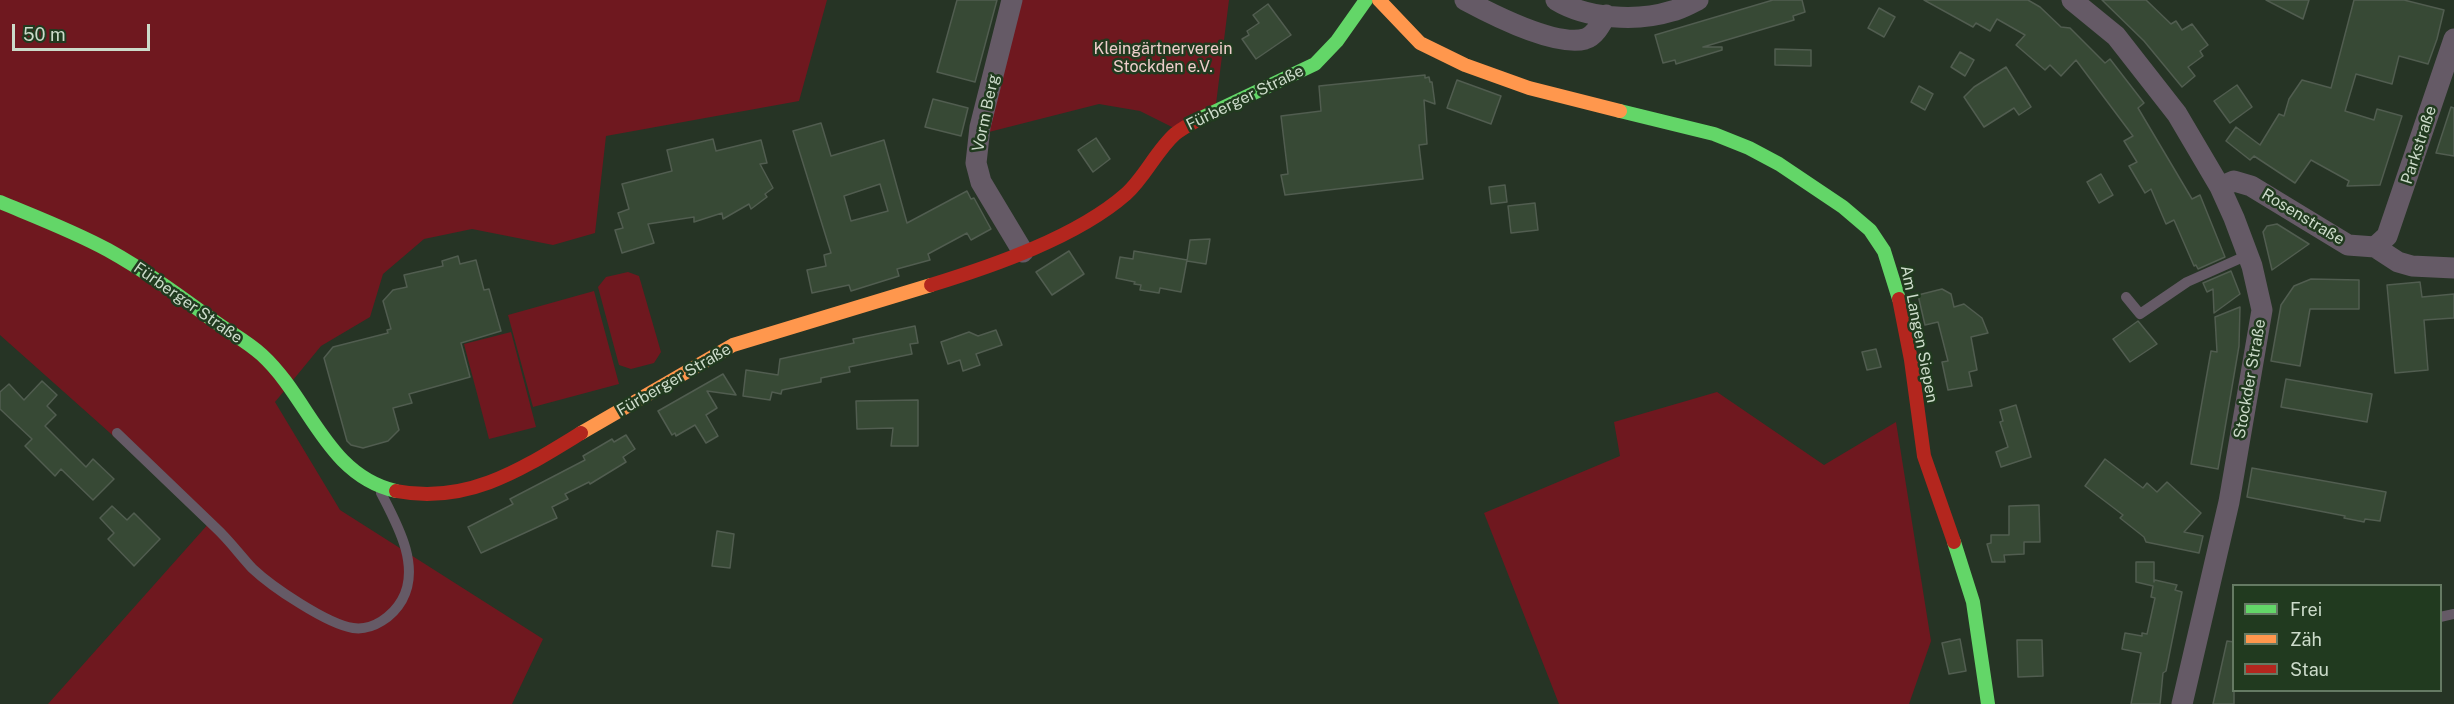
<!DOCTYPE html>
<html>
<head>
<meta charset="utf-8">
<style>
	body { margin:0 }
	#map { position:relative; width:2454px; height:704px; overflow:hidden; background:#263425; font-family:"Public Sans",sans-serif }
	canvas { display:block }
	.legend { position:absolute; left:2232px; top:584px; width:210px; height:108px; box-sizing:border-box; background:#213a1f; border:2px solid #657a63; margin:0; padding:8px 10px; list-style:none; font-size:18px; color:#ccdbca }
	.legend li { display:flex; align-items:center; gap:12px; height:30px }
	.legend b { width:30px; border:2px solid #657a63 }
	.scale { position:absolute; left:12px; top:24px; width:138px; height:27px; box-sizing:border-box; border:3px solid #ccdbca; border-top:0; padding-left:8px; font-size:18px; line-height:21px; white-space:nowrap; color:#ccdbca; -webkit-text-stroke:4px #213a1f; paint-order:stroke }
</style>
</head>
<body>
<div id="map">
<canvas width="2454" height="704"></canvas>
<ul class="legend">
<li><b style="height:8px;background:#63d668"></b>Frei</li>
<li><b style="height:8px;background:#ff974d"></b>Zäh</li>
<li><b style="height:8px;background:#b3261e"></b>Stau</li>
</ul>
<div class="scale">50 m</div>
</div>
<script>
const g = document.querySelector('canvas').getContext('2d');
g.lineJoin = 'round';
function fillPath(path, color) { g.fillStyle = color; g.fill(path, 'evenodd'); }
function stroke(path, color, width, dash) { g.strokeStyle = color; g.lineWidth = width; g.lineCap = dash ? 'butt' : 'round'; g.setLineDash(dash || []); g.stroke(path); }
function drawText(font, color, halo, rows, align = 'center') {
  g.font = font + ' "Public Sans",sans-serif'; g.lineWidth = 5; g.setLineDash([]); g.textBaseline = 'middle'; g.strokeStyle = halo; g.fillStyle = color; for (const [text, x, y, turn = 0] of rows) {
    g.save(); g.translate(x, y); g.rotate((+turn || 0) * Math.PI / 180); g.textAlign = isNaN(turn) ? turn : align; if (halo) g.strokeText(text, 0, 0); g.fillText(text, 0, 0); g.restore();
  }
}
fillPath(new Path2D(`
	M0,0H827L799,101L606,136L595,233L553,245L472,229L424,239L383,274L370,317L321,346L275,402L340,510L543,639L512,704H48L210,522L0,335Z
	M1018,0H1229L1216,104L1174,128L1140,111L1099,104L985,133Z
	M628,272L639,276L661,352L654,363L631,369L619,365L598,287L606,277Z
	M594,291L619,384L533,407L508,315Z
	M511,332L536,427L489,439L464,344Z
	M1717,392L1824,465L1896,422L1931,641L1909,704H1559L1484,513L1620,456L1614,422Z`), '#6f181f');
const building = new Path2D(`
	M957,0H997L975,82L937,72Z
	M1773,0H1802L1805,12L1793,16L1794,20L1703,47H1722V50L1676,64L1675,60L1663,63L1655,35Z
	M1924,0H2028L2040,7L2061,27L2070,28L2105,63L2110,59L2144,103L2138,108L2192,199L2200,195L2225,257L2198,269L2196,265L2194,266L2174,220L2166,224L2151,189L2145,193L2129,166L2137,162L2124,141L2133,136L2076,60L2061,76L2050,65L2045,70L2016,45L2025,35L1997,19L1990,31L1976,23L1973,27Z
	M2102,0H2146L2171,24L2176,21L2182,30L2192,24L2208,45L2200,51L2203,56L2188,67L2195,76L2182,87L2144,41Z
	M2266,0H2309L2303,19Z
	M2354,0H2404L2444,10L2437,39L2428,64L2399,56L2392,84L2356,74L2345,111L2374,120L2377,109L2402,116L2380,185L2347,186L2349,181L2311,160L2295,183L2254,156L2250,160L2226,141L2236,127L2260,145L2279,114L2284,116L2289,99L2302,80L2331,88Z
	M1268,4L1291,35L1256,59L1242,39L1249,35L1247,31L1259,23L1253,15Z
	M1879,8L1895,17L1884,37L1868,28Z
	M1775,49L1811,50V66L1775,65Z
	M1960,52L1974,60L1965,76L1951,67Z
	M2006,67L2031,107L2019,115L2014,108L1984,127L1964,97L1974,87Z
	M1425,75V78L1429,77L1430,82H1432L1435,104L1424,100L1427,144L1419,145L1423,179L1285,195L1281,175L1288,174L1281,116L1321,111L1319,86Z
	M1457,80L1501,96L1491,124L1447,108Z
	M2237,85L2252,107L2230,123L2214,101Z
	M1919,86L1933,94L1925,110L1911,102Z
	M933,99L968,108L961,136L925,127Z
	M2451,107L2454,108V156L2436,153Z
	M821,123L831,156L884,140L907,223L967,191L971,199L974,198L991,229L971,240L967,233L928,254L930,260L897,269L899,276L851,291L849,285L812,293L807,270L826,266L824,255L831,253L793,131ZM880,184L888,211L851,221L844,196Z
	M1096,138L1110,159L1093,172L1078,150Z
	M713,139L716,151L761,140L767,163L760,164L773,188L765,194L767,197L751,209L749,204L723,219L722,213L694,222V217L648,224L654,243L622,253L615,230L623,228L618,213L629,209L622,184L672,171L667,150Z
	M2101,174L2113,195L2099,203L2087,182Z
	M1505,185L1507,202L1491,204L1489,187Z
	M1535,203L1538,230L1511,233L1508,206Z
	M2277,224L2309,244L2272,270L2263,232L2267,226Z
	M1210,239L1206,264L1187,261L1190,240Z
	M1069,251L1084,274L1052,295L1036,272Z
	M1134,251L1187,260L1181,292L1160,288L1159,293L1140,290L1141,285L1134,284L1135,282L1116,278L1120,257L1133,259Z
	M458,256L460,264L476,260L484,290L489,289L501,331L461,343L470,377L409,394L412,403L393,408L399,430L388,441L363,448L351,445L347,441L324,358L333,347L388,333L387,330L391,329L383,301L393,290L407,287L404,275L443,266L442,261Z
	M2231,271L2240,294L2214,313L2213,289L2207,292L2203,283Z
	M2311,279L2359,280V309H2310L2300,366L2271,361L2281,305L2294,286Z
	M2420,282L2422,297L2454,294V318L2424,320L2428,370L2395,373L2387,285Z
	M1942,289L1951,294L1954,307L1964,304L1982,318L1988,333L1971,337L1977,370L1969,372L1972,386L1948,390L1942,362L1948,361L1938,322L1925,325L1918,295Z
	M2240,307L2239,346L2218,469L2191,464L2211,351L2217,352L2215,317Z
	M2138,321L2157,344L2130,362L2113,339Z
	M915,326L918,343L910,344L912,354L849,367L850,372L821,378V382L782,390L781,394L772,392L770,400L743,396L746,370L778,375L780,359L854,343L853,339Z
	M996,330L1002,345L976,354L980,365L963,371L960,360L948,364L941,342L969,332L978,336Z
	M1876,349L1881,367L1867,370L1862,352Z
	M723,374L736,395L707,391L717,408L706,415L718,436L706,443L695,425L676,436L675,433L672,435L658,411Z
	M2286,379L2372,394L2367,422L2281,407Z
	M42,381L57,395L47,406L56,415L45,426L86,467L93,459L114,479L93,500L61,469L55,476L25,446L32,439L0,409V392L9,384L24,400Z
	M918,400V446H891L893,428L857,429L856,401Z
	M2016,405L2031,457L2001,467L1996,452L2008,447L2000,422L2003,421L2000,410Z
	M626,435L635,449L623,457L626,462L590,484L589,482L565,494L568,499L552,507L557,518L481,553L468,527L513,504L510,499L585,460L583,456L612,439L614,442Z
	M2105,459L2143,488L2147,483L2157,492L2167,482L2201,513L2184,532L2203,536L2199,553L2146,542L2144,537L2120,518L2123,515L2085,486Z
	M2252,468L2386,492L2380,521L2365,519L2364,522L2344,518L2345,516L2247,497Z
	M2039,505L2040,542H2024V554L2004,555L2005,562H1992L1987,544L1991,543V535H2009V506Z
	M112,506L127,520L134,513L160,539L134,566L108,539L114,533L100,518Z
	M717,531L734,534L730,568L712,566Z
	M2136,562H2154V582L2155,580L2177,585L2175,590L2182,592L2166,671L2163,673L2160,704H2131L2141,653L2122,649L2125,633L2142,636V633L2147,634L2155,598L2151,597L2153,586L2136,582Z
	M1960,639L1966,671L1949,674L1942,643Z
	M2017,640H2042L2043,676L2018,677Z
	M2227,641L2234,642V704H2213Z`);
fillPath(building, '#374935');
stroke(building, '#515d50', 1.5);
stroke(new Path2D(`
	M2126,297L2140,314L2187,282L2248,255
	M117,433C150,465 183,496 216,528C229,540 240,555 252,568C272,587 327,624 353,628C373,631 393,616 402,600C421,566 397,524 381,493
	M2440,617L2454,614`), '#655a66', 10);
stroke(new Path2D(`
	M1012,0L980,127L976,163L981,182L1023,252
	M1465,0C1491,14 1555,47 1585,39C1595,36 1601,24 1606,15
	M1556,0C1587,19 1637,22 1672,11C1681,9 1689,4 1698,0
	M2072,0L2116,36L2177,114L2220,187L2234,218L2252,266L2262,310L2229,502L2182,704
	M2220,187L2234,181L2251,186L2348,245L2375,247L2398,262L2412,266L2454,268
	M2375,247L2387,236L2454,39`), '#655a66', 21);
stroke(new Path2D(`
	M1620,111L1714,134L1749,148L1779,164L1843,207L1870,230L1884,251L1899,299
	M1199,119L1315,64L1337,41L1366,0
	M0,202C36,217 73,231 108,250C144,270 177,294 210,318C227,331 247,341 262,355C310,399 326,475 396,491
	M1954,542L1973,602L1988,704`), '#63d668', 14);
stroke(new Path2D(`
	M1379,0L1420,43L1465,65L1529,88L1620,111
	M581,433L733,345L931,285`), '#ff974d', 14);
stroke(new Path2D(`
	M931,285C993,266 1077,237 1126,194C1145,177 1156,151 1175,134C1182,128 1191,124 1199,119
	M1899,299L1911,360L1924,456L1954,542
	M396,491C468,505 522,469 581,433`), '#b3261e', 14);
drawText('16px', '#eececc', '#213a1f', [
	["Kleingärtnerverein",1163,49],
	["Stockden e.V.",1163,67]
]);
drawText('16px', '#ccdbca', '#213a1f', [
	["Fürberger Straße",1245,98,-26],
	["Vorm Berg",986,113,-78],
	["Parkstraße",2419,145,-72],
	["Rosenstraße",2303,217,31],
	["Fürberger Straße",188,303,35],
	["Am Langen Siepen",1919,334,79],
	["Stockder Straße",2250,379,-80],
	["Fürberger Straße",674,380,-30]
]);
</script>
</body>
</html>
